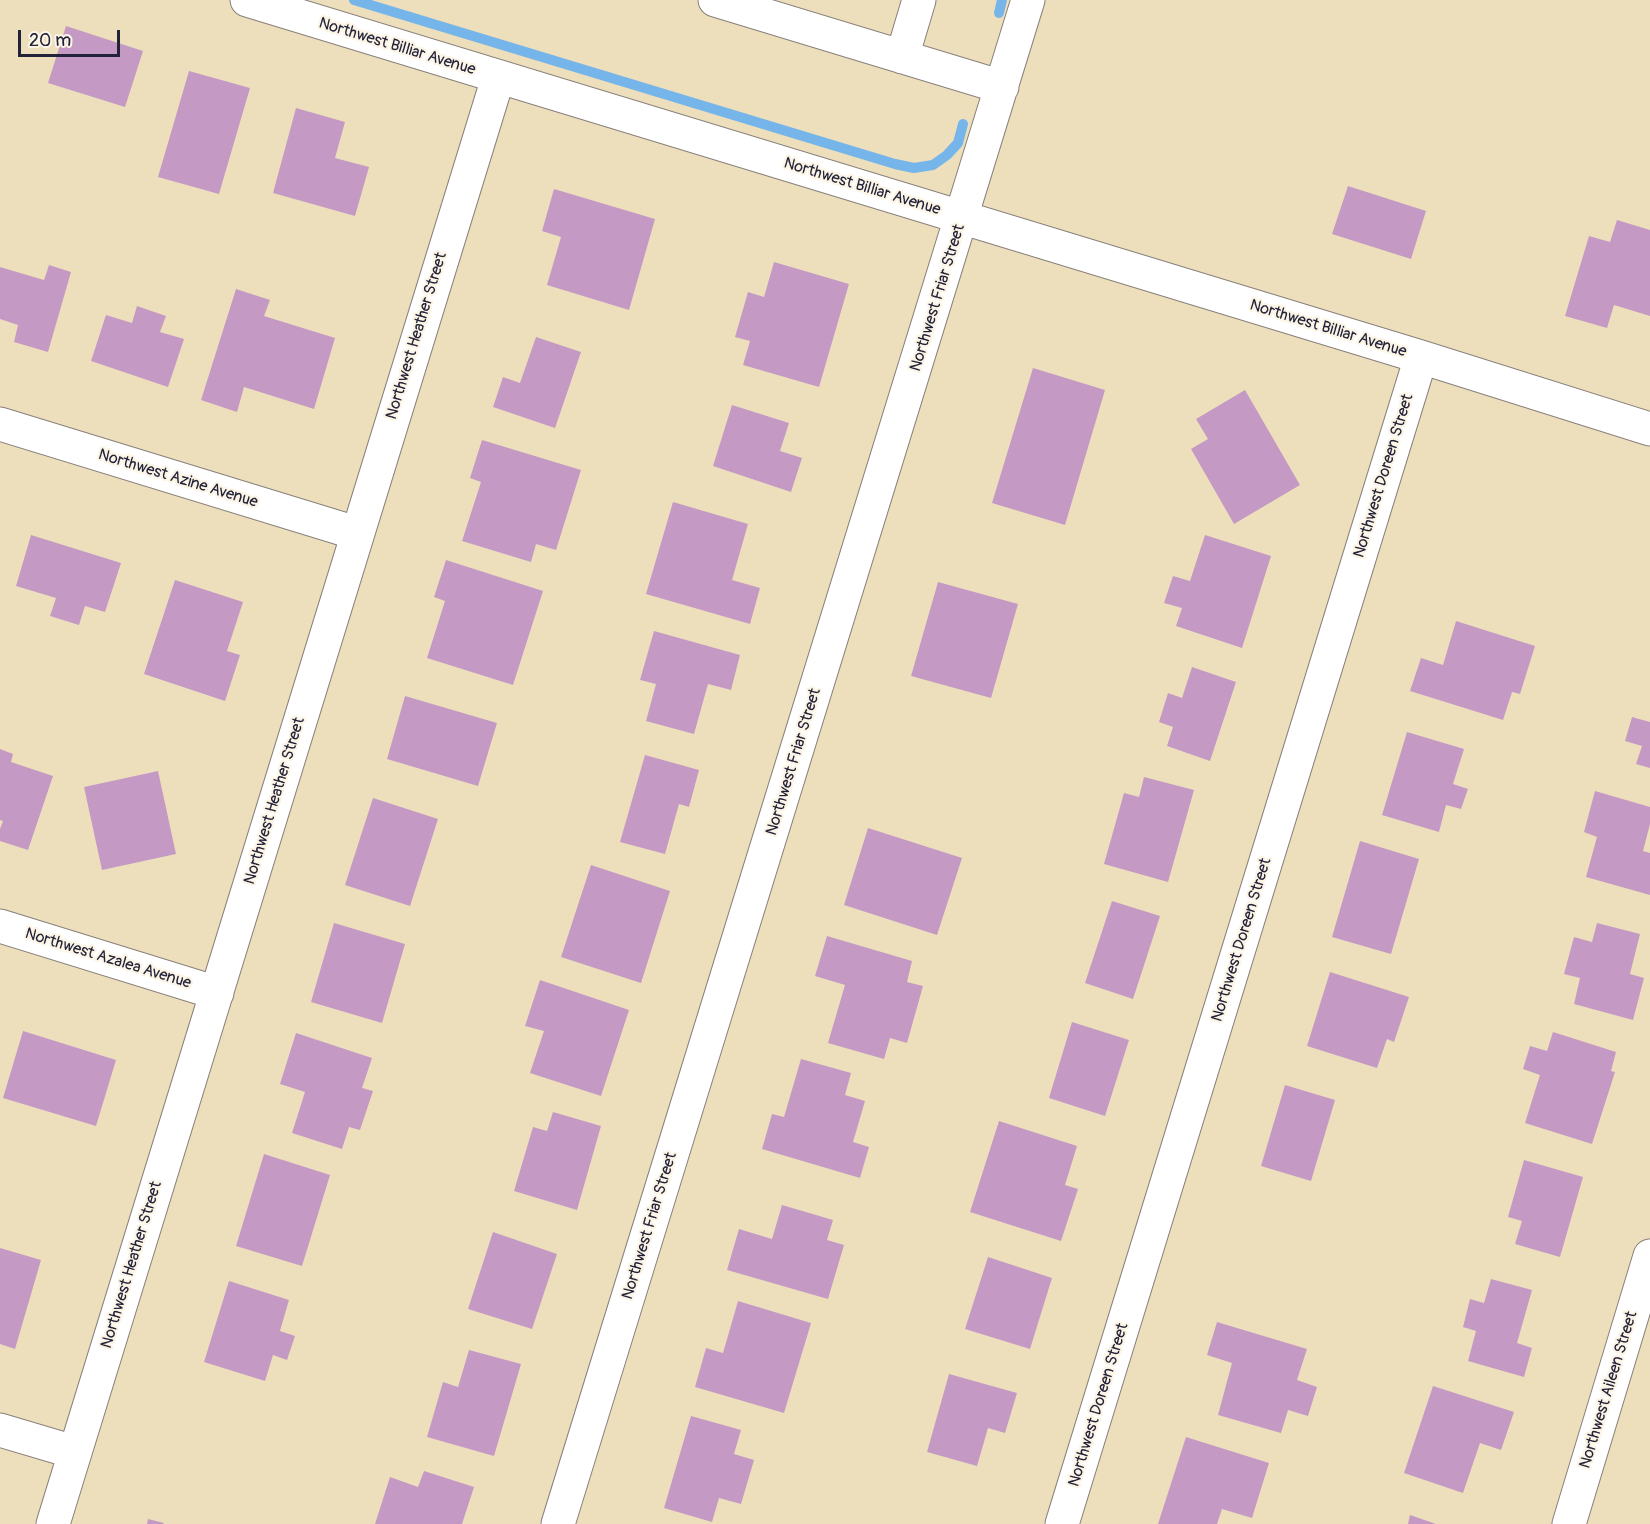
<!DOCTYPE html>
<html>
<head>
<meta charset="utf-8">
<style>
	body { margin:0 }
	#map { position:relative; width:1650px; height:1524px; overflow:hidden; background:#eddfbc; font-family:Pangolin,sans-serif }
	canvas { display:block }
	.scale { position:absolute; left:18px; top:30px; width:102px; height:27px; box-sizing:border-box; border:3px solid #22223b; border-top:0; padding-left:8px; font-size:18px; line-height:21px; white-space:nowrap; color:#22223b; -webkit-text-stroke:4px #fcf5e5; paint-order:stroke }
</style>
</head>
<body>
<div id="map">
<canvas width="1650" height="1524"></canvas>
<div class="scale">20 m</div>
</div>
<script>
const g = document.querySelector('canvas').getContext('2d');
g.lineJoin = 'round';
function stroke(path, color, width, dash) { g.strokeStyle = color; g.lineWidth = width; g.lineCap = dash ? 'butt' : 'round'; g.setLineDash(dash || []); g.stroke(path); }
function fillPath(path, color) { g.fillStyle = color; g.fill(path, 'evenodd'); }
function drawText(font, color, halo, rows, align = 'center') {
  g.font = font + ' Pangolin,sans-serif'; g.lineWidth = 4.5; g.setLineDash([]); g.textBaseline = 'middle'; g.strokeStyle = halo; g.fillStyle = color; for (const [text, x, y, turn = 0] of rows) {
    g.save(); g.translate(x, y); g.rotate((+turn || 0) * Math.PI / 180); g.textAlign = isNaN(turn) ? turn : align; if (halo) g.strokeText(text, 0, 0); g.fillText(text, 0, 0); g.restore();
  }
}
stroke(new Path2D(`
	M354,0L895,164L914,168L933,165L947,155L958,143L963,124
	M999,13L1002,0`), '#76b5ea', 10);
fillPath(new Path2D(`
	M66,26L143,51L125,107L48,83Z
	M189,71L250,88L219,194L158,177Z
	M296,108L345,122L335,158L369,167L355,216L273,193Z
	M1348,186L1426,211L1411,259L1332,234Z
	M554,189L655,219L629,310L547,285L561,237L542,231Z
	M1617,220L1650,230V316L1614,305L1607,328L1565,316L1589,236L1610,242Z
	M774,262L849,284L819,387L743,365L750,341L735,337L748,292L764,297Z
	M49,265L71,272L48,352L14,342L18,325L0,319V267L44,280Z
	M236,289L270,300L264,316L335,338L314,409L244,387L237,412L201,400Z
	M137,306L166,316L160,332L184,339L168,387L91,361L106,315L132,323Z
	M536,337L581,352L555,428L493,407L503,377L520,383Z
	M1033,368L1105,390L1065,525L992,503Z
	M1245,390L1300,485L1234,524L1191,449L1208,439L1196,419Z
	M732,405L789,423L780,451L802,458L791,492L713,466Z
	M482,440L581,470L556,550L536,544L531,562L462,541L481,482L470,478Z
	M673,502L748,524L732,580L760,588L750,624L646,594Z
	M31,535L121,563L105,612L85,606L79,625L50,616L56,598L16,586Z
	M1205,535L1271,556L1242,648L1176,626L1182,608L1164,603L1173,576L1190,581Z
	M446,560L543,591L513,685L427,658L445,601L434,597Z
	M175,580L243,602L227,651L240,655L225,701L144,674Z
	M938,582L1018,604L991,698L911,676Z
	M1456,621L1535,646L1520,694L1512,692L1503,720L1410,691L1421,658L1443,665Z
	M654,631L740,655L731,690L708,684L694,734L646,721L656,684L640,680Z
	M1192,667L1236,682L1210,761L1167,746L1173,727L1159,722L1168,693L1182,698Z
	M405,696L497,723L478,786L387,759Z
	M1632,717L1650,722V768L1636,764L1642,746L1625,741Z
	M1407,732L1464,749L1453,784L1468,789L1461,809L1446,805L1439,832L1382,815Z
	M0,749L13,754L11,762L53,776L28,850L0,841V829L3,821L0,820Z
	M645,755L699,770L689,807L679,804L665,854L620,842Z
	M158,771L176,854L102,870L84,787Z
	M1144,777L1194,790L1168,882L1104,864L1124,793L1139,797Z
	M1595,791L1650,807V824L1643,851L1650,853V895L1586,877L1597,837L1584,832Z
	M373,798L438,819L410,906L345,885Z
	M868,828L962,858L937,935L844,905Z
	M1360,841L1419,859L1391,954L1332,937Z
	M591,865L670,891L641,983L561,957Z
	M1112,901L1160,916L1133,999L1085,983Z
	M334,923L405,944L382,1023L311,1002Z
	M1597,923L1640,934L1630,974L1644,978L1633,1020L1574,1004L1580,978L1564,974L1574,937L1592,942Z
	M827,936L912,961L907,982L923,986L907,1043L890,1038L884,1059L828,1043L845,985L815,976Z
	M1330,972L1409,997L1394,1042L1387,1039L1377,1068L1307,1046Z
	M540,980L629,1010L601,1096L530,1073L544,1031L525,1026Z
	M1072,1022L1129,1040L1105,1116L1049,1098Z
	M23,1031L116,1060L96,1126L3,1098Z
	M1553,1032L1616,1052L1611,1071L1615,1072L1592,1144L1525,1123L1540,1075L1523,1069L1530,1046L1547,1051Z
	M296,1033L372,1058L362,1088L373,1091L360,1130L349,1127L342,1149L292,1133L305,1092L280,1084Z
	M801,1059L851,1073L845,1095L865,1101L853,1142L869,1147L860,1178L762,1149L772,1114L784,1117Z
	M1285,1085L1335,1100L1311,1181L1261,1166Z
	M553,1112L601,1126L577,1210L514,1191L533,1127L547,1131Z
	M999,1121L1077,1146L1065,1185L1078,1189L1061,1241L970,1212Z
	M264,1154L330,1175L302,1266L236,1246Z
	M1524,1160L1583,1177L1560,1257L1515,1244L1522,1221L1508,1217Z
	M782,1205L833,1220L827,1240L844,1245L828,1299L727,1270L739,1229L772,1239Z
	M493,1232L557,1254L532,1329L468,1309Z
	M0,1248L41,1260L15,1349L0,1344Z
	M988,1257L1052,1278L1030,1349L965,1329Z
	M1491,1279L1532,1290L1517,1343L1532,1348L1524,1377L1468,1361L1476,1331L1463,1327L1470,1299L1484,1303Z
	M229,1281L289,1300L280,1331L295,1336L287,1360L273,1355L265,1381L204,1362Z
	M738,1301L811,1323L784,1413L695,1387L706,1348L723,1353Z
	M1217,1322L1307,1349L1297,1380L1317,1387L1308,1416L1288,1410L1281,1433L1218,1415L1232,1363L1207,1355Z
	M469,1350L521,1364L494,1456L427,1437L443,1382L458,1387Z
	M949,1374L1017,1393L1005,1433L988,1428L977,1466L927,1452Z
	M1433,1386L1514,1412L1501,1450L1480,1443L1463,1493L1404,1473Z
	M691,1416L741,1430L734,1454L754,1460L741,1504L719,1498L712,1522L664,1508Z
	M1186,1437L1269,1463L1252,1518L1222,1509L1217,1524H1158Z
	M424,1471L474,1487L462,1524H375L390,1477L418,1487Z
	M1410,1515L1436,1524H1408Z
	M148,1519L164,1523L163,1524H147Z`), '#c49ac5');
const minor = new Path2D(`
	M247,0L1421,357L1650,429
	M715,0L1002,87
	M902,57L919,0
	M0,424L356,533
	M0,926L217,993
	M0,1430L74,1452
	M53,1524L498,78
	M558,1524L1028,0
	M1062,1524L1421,357
	M1569,1524L1650,1256`);
stroke(minor, '#88807c', 35);
stroke(minor, '#fff', 33);
drawText('16px', '#22223b', '#fcf5e5', [
	["Northwest Billiar Avenue",397,47,17],
	["Northwest Billiar Avenue",862,187,17],
	["Northwest Friar Street",938,298,-73],
	["Northwest Billiar Avenue",1328,329,17],
	["Northwest Heather Street",417,336,-73],
	["Northwest Doreen Street",1384,476,-73],
	["Northwest Azine Avenue",178,479,17],
	["Northwest Friar Street",794,762,-73],
	["Northwest Heather Street",275,801,-73],
	["Northwest Doreen Street",1242,940,-73],
	["Northwest Azalea Avenue",108,959,17],
	["Northwest Friar Street",650,1226,-73],
	["Northwest Heather Street",132,1265,-73],
	["Northwest Aileen Street",1609,1390,-73],
	["Northwest Doreen Street",1099,1405,-73]
]);
</script>
</body>
</html>
